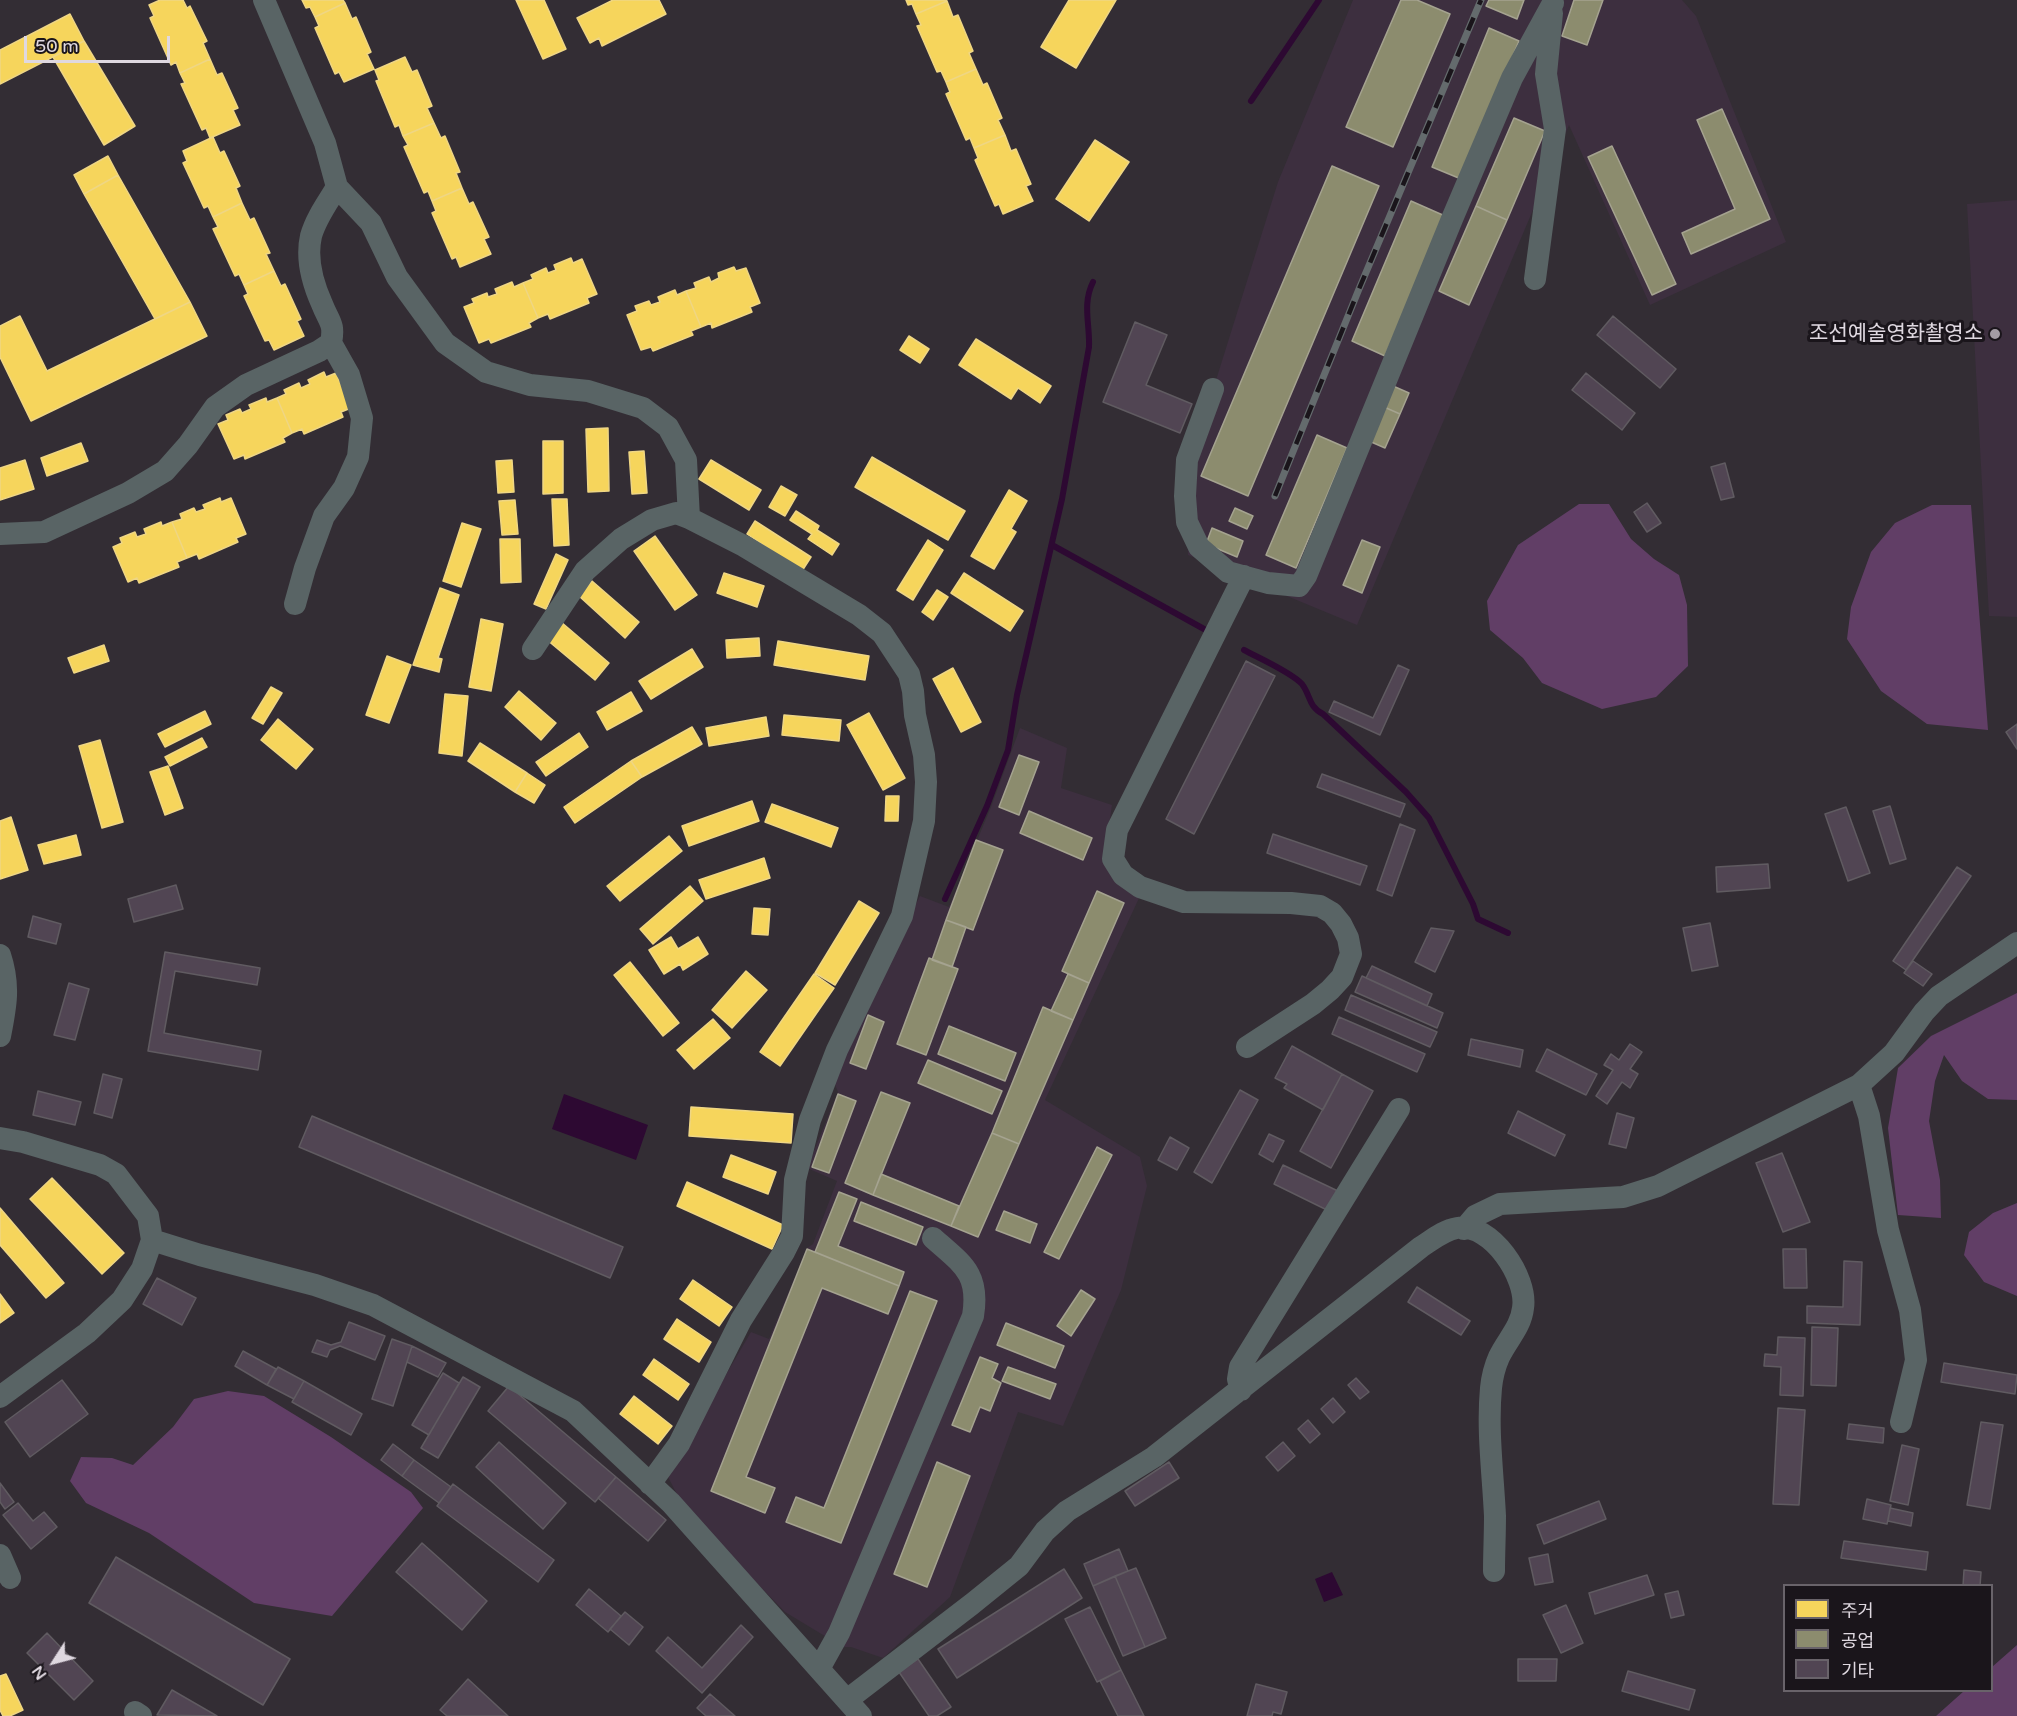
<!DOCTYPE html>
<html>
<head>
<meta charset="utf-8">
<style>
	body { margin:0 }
	#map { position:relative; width:2017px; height:1716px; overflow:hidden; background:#332d34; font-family:"Varela Round","Noto Sans KR",sans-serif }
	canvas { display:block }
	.legend { position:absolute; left:1783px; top:1584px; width:210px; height:108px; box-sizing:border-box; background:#1a151b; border:2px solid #69636a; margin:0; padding:8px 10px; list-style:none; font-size:18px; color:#dfd8e0 }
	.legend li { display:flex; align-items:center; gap:12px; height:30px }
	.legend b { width:30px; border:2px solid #69636a }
	.north { position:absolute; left:24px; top:1632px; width:60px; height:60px; -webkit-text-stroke:4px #1a151b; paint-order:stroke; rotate:234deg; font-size:16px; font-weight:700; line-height:24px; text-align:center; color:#dfd8e0 }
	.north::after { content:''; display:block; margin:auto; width:21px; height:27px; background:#dfd8e0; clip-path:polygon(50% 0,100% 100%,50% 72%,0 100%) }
	.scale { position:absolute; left:24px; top:36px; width:146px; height:27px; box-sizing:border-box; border:3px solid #dfd8e0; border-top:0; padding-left:8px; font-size:18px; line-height:21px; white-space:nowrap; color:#dfd8e0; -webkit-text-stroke:4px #1a151b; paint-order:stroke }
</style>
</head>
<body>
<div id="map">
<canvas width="2017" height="1716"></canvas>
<ul class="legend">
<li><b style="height:16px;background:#f6d55c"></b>주거</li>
<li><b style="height:16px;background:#8c8c6e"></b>공업</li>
<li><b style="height:16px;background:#514553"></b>기타</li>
</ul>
<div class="north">N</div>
<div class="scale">50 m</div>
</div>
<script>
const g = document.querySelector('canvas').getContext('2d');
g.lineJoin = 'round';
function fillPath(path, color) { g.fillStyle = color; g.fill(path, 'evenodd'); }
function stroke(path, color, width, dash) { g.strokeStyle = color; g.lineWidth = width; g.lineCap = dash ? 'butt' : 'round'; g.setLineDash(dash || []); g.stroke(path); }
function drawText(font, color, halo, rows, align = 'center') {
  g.font = font + ' "Varela Round","Noto Sans KR",sans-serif'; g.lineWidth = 6; g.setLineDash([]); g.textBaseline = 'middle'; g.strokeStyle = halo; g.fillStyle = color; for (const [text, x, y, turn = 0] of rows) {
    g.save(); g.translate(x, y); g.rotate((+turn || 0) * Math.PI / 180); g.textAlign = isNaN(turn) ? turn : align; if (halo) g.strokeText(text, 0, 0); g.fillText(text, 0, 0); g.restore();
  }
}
fillPath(new Path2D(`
	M1353,0H1682L1696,16L1786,242L1650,305L1569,125L1357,625L1188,555L1191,460L1278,182Z
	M2017,200V617L1989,616L1967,204Z
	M1020,728L1067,748L1061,788L1112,805L1108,832L1140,896L1045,1100L1140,1157L1147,1186L1121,1290L1063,1426L1018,1412L950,1597L883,1658L851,1647H843L785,1612L710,1535L680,1500L667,1475L751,1332L769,1339L807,1248L813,1244L837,1181L807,1168L838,1092L834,1082L872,993L920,896L949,907L991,807Z`), '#3d2f3f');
fillPath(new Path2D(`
	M1579,504H1609L1631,539L1654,559L1679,575L1687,605L1688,666L1656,697L1602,709L1542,683L1523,658L1490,630L1487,601L1518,545Z
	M1932,505H1971L1988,730L1927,724L1881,691L1847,639L1851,607L1871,552L1895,523Z
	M2017,993V1100L1988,1099L1962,1081L1944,1055L1935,1081L1929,1121L1940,1180L1941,1218L1898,1215L1888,1128L1898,1068L1931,1036Z
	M2017,1203V1296L1984,1282L1964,1255L1969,1232L1993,1213Z
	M228,1391L264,1396L331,1437L411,1492L423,1508L332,1616L254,1603L149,1533L86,1503L70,1481L81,1457L112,1458L133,1465L173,1427L194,1399Z
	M2017,1645V1716H1936L1964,1691L1992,1690V1667Z`), '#613e66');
fillPath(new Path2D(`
	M564,1094L648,1125L636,1160L552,1129Z
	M1332,1572L1343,1595L1324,1602L1315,1579Z`), '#2d0932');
const homes = new Path2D(`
	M160,0H183L187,8L190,6L207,41L203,43L210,59L180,73L176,62L171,65L150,18L154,16L149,5Z
	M302,0H343L345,3L315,17L310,7L306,8Z
	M516,0H544L566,49L543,59Z
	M613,0H659L666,14L602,46L599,38L590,43L577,18Z
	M906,0H946L947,1L916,14L912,4L908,5Z
	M1069,0H1116L1076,68L1041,47Z
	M947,1L953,17L958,15L973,51L969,53L976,69L946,82L941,71L937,72L917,26L921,25L916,14Z
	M345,3L352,19L356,17L371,52L367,54L374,69L344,82L339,72L335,74L315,28L319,26L315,17Z
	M70,14L84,41L0,84V50Z
	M84,41L135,126L104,145L53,57Z
	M405,57L412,72L417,70L432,106L427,108L434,123L403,136L399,125L395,127L376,81L379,80L375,70Z
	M210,59L217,75L222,73L238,108L233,110L240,125L210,138L206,128L202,130L181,84L185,83L180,73Z
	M976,69L983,85L987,83L1002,118L998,120L1005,135L974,148L970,138L966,140L946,94L950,92L946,82Z
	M434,123L441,138L445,136L460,172L456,173L462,188L432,201L428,191L424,193L404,147L408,145L403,136Z
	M1005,135L1011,151L1016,149L1031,184L1026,186L1033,201L1003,214L999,204L995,206L975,160L978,158L974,148Z
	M213,137L220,153L224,151L240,186L236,188L242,203L213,217L208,206L204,208L183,163L187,161L183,151Z
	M1095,140L1129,162L1089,221L1056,199Z
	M108,156L118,175L84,194L74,175Z
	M118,175L190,302L155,319L84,194Z
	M462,188L469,204L473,202L489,237L484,239L491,254L460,267L456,257L452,259L432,213L436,211L432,201Z
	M242,203L250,220L254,218L270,253L266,254L274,271L244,285L239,274L235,276L213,229L218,227L213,217Z
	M571,258L573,263L582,259L597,294L587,298L589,303L550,319L548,314L538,318L523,283L533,279L531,275L546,268L548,273L556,270L554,265Z
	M734,267L736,271L746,268L760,303L750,307L752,312L712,328L711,323L701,327L686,291L696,288L694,283L709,277L711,282L719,278L718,273Z
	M274,271L281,286L285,284L301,319L297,321L304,336L274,350L269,340L265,341L244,296L248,294L244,285Z
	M512,282L514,287L523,283L538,318L529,323L531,327L491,343L489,339L479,343L464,307L474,303L472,299L487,293L488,297L497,294L495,289Z
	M675,290L677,295L686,291L701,327L691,331L693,335L653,351L651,347L641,350L627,315L637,311L635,306L649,301L651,305L660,302L658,297Z
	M190,302L207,336L31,421L0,357V326L20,316L47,371Z
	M909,336L929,349L920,363L900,350Z
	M976,339L1051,386L1040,403L1018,388L1011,399L959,365Z
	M324,372L326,377L336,373L351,408L341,412L343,417L304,434L302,429L292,433L277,398L286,394L284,390L299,383L301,388L310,384L308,380Z
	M266,398L267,402L277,398L292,433L283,438L285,442L245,459L244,455L234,459L218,424L228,420L226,415L240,409L242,413L251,409L249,405Z
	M608,428L609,491L588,492L586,429Z
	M543,441H563V493L543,494Z
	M81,443L88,461L47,476L41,458Z
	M644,451L647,493L632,494L629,452Z
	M872,457L965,511L948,540L855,487Z
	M25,460L34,489L0,500V468Z
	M512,460L514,492L498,493L496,461Z
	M711,460L761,490L749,510L699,479Z
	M781,486L797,495L785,516L769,507Z
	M1009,490L1027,501L1011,529L1016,532L994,569L971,556Z
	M220,498L221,502L231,498L246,534L236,538L238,542L199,559L197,554L187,558L172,522L182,519L180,514L194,508L196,512L205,509L203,505Z
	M552,499H567L569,545L554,546Z
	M515,500L518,534L502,535L499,501Z
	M796,511L819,526L817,530L839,544L832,555L808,539L812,534L790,520Z
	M755,521L811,557L802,571L747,534Z
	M161,522L162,526L172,522L187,558L177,562L179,567L139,583L137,578L128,582L113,547L122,543L120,538L135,532L137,537L146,534L144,529Z
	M462,523L481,529L461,587L443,581Z
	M655,536L697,595L675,610L634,551Z
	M500,539H520L521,582L501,583Z
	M928,540L943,550L913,600L897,590Z
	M556,554L568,560L546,609L534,604Z
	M724,573L764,586L757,607L717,593Z
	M964,573L1023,611L1010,631L951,593Z
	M592,581L639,622L625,638L579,596Z
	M440,588L459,595L438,658L442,659L439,672L413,665Z
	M937,590L948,597L933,620L922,612Z
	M481,619L503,624L491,691L469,687Z
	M561,622L609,663L595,680L546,639Z
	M759,638L760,656L727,658L726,640Z
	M778,641L869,656L865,680L774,665Z
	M104,645L109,661L74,673L68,658Z
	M692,649L703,667L651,699L639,681Z
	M387,656L411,665L389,723L366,715Z
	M953,668L981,722L961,732L933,679Z
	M271,687L282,693L263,724L252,718Z
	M519,691L556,723L541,740L505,707Z
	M631,692L642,711L607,730L597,712Z
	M445,694L468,696L462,756L439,753Z
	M205,711L211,724L165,747L158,734Z
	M869,713L905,778L883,790L847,725Z
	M784,715L841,720L839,741L782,735Z
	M766,717L769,736L709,746L706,728Z
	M278,719L313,749L296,769L261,740Z
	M692,727L702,744L642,777L631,761Z
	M579,733L588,747L546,776L536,762Z
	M202,738L207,747L170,766L165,757Z
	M100,740L123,822L102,828L79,746Z
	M480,743L527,773L515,792L468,761Z
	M631,761L642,777L575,823L564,807Z
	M168,766L183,808L165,815L150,772Z
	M527,773L545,785L534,803L515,792Z
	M886,796H899L898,821H885Z
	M752,801L759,821L689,846L682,826Z
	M772,804L838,828L831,847L765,822Z
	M11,817L28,870L0,879V821Z
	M76,835L81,855L44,864L38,845Z
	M669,836L682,851L620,901L607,886Z
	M764,858L770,878L706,899L699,880Z
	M690,886L703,901L653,944L640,929Z
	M859,901L879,913L835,985L815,973Z
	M754,908L770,909L768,935L752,934Z
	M671,937L678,949L698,937L708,954L683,970L680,964L664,974L649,950Z
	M630,962L679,1023L663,1036L614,975Z
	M746,971L767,990L732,1028L712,1010Z
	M814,974L834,988L780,1066L760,1052Z
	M713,1019L730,1038L694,1069L677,1050Z
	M691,1107L793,1114L791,1143L689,1136Z
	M731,1155L776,1172L768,1194L723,1177Z
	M52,1178L124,1253L102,1274L30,1199Z
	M687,1182L783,1225L772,1249L677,1206Z
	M0,1208L64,1283L46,1298L0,1245Z
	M693,1280L732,1307L719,1326L680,1299Z
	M0,1294L14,1313L0,1323Z
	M677,1319L711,1342L699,1362L664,1339Z
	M654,1359L689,1384L678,1400L643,1375Z
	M634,1396L672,1426L658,1444L620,1414Z
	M6,1674L23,1710L10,1716H3L0,1710V1676Z`);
fillPath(homes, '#f6d55c');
stroke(homes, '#efd684', 1.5);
const industry = new Path2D(`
	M1401,0H1417L1450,14L1393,147L1346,127Z
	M1489,0H1524L1517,19L1486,6Z
	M1574,0H1603L1587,45L1562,36Z
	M1489,28L1519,41L1461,179L1432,167Z
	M1722,109L1770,219L1691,254L1682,233L1735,209L1697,120Z
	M1514,118L1545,131L1507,220L1476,206Z
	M1612,146L1676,284L1652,295L1588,157Z
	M1332,166L1379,186L1248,496L1201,476Z
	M1411,201L1445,216L1385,356L1352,341Z
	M1476,206L1507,220L1469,305L1439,291Z
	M1393,386L1409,393L1400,414L1384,407Z
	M1384,407L1400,414L1385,448L1369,441Z
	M1317,435L1347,448L1296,568L1266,555Z
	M1235,508L1253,516L1247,529L1229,521Z
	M1212,528L1243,541L1237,557L1206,544Z
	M1362,540L1380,547L1362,593L1343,585Z
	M1019,755L1039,762L1019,815L999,807Z
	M1029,811L1092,838L1083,860L1020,833Z
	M976,840L1003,850L973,930L946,920Z
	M1097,891L1124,903L1089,983L1062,971Z
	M946,920L966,927L952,967L932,960Z
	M929,958L958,969L926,1055L897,1044Z
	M1068,974L1089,983L1073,1020L1051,1011Z
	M1043,1007L1073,1020L1019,1144L992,1133Z
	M868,1015L884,1022L866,1069L850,1063Z
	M949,1026L1016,1053L1005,1081L938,1054Z
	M928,1060L1002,1091L992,1114L918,1083Z
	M881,1092L910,1103L873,1195L845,1183Z
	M838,1094L856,1101L829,1173L812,1167Z
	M992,1133L1019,1144L978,1237L951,1226Z
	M1097,1147L1112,1155L1059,1259L1044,1252Z
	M881,1174L959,1206L951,1226L873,1195Z
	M839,1192L857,1199L838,1246L904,1272L899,1286L815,1252Z
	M861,1202L923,1227L916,1245L854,1221Z
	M1004,1211L1037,1224L1030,1243L996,1230Z
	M807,1249L899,1286L888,1314L822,1288L746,1477L775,1488L765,1513L711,1491Z
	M1081,1290L1095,1299L1071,1336L1057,1326Z
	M910,1291L937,1301L841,1543L786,1522L796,1497L824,1508Z
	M1006,1323L1064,1346L1055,1368L997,1345Z
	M980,1357L998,1364L992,1378L1001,1383L990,1411L980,1407L970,1432L952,1425Z
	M1008,1367L1056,1384L1050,1399L1002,1381Z
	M937,1462L970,1476L927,1587L894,1574Z`);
fillPath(industry, '#8c8c6e');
stroke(industry, '#a5a390', 1.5);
stroke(new Path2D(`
	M1251,101L1319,0
	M1052,545L1204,629
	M1244,650C1259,658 1291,672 1302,684C1311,696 1308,706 1323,714L1406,792L1429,818L1473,904L1478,919L1508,933
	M945,899L987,806L1008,750L1017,695L1062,499L1089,347C1090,324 1082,304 1093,282`), '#2d0932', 6);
const building = new Path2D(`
	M1613,316L1676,369L1660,388L1597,335Z
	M1135,322L1167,335L1146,385L1192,404L1180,433L1103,402Z
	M1586,373L1635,413L1622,430L1572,390Z
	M1725,463L1734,497L1721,500L1711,467Z
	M1647,503L1661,523L1647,532L1634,512Z
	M1246,661L1275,676L1194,834L1166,819Z
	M1398,665L1409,670L1380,735L1329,712L1334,701L1373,718Z
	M2017,724V749L2006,732Z
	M1322,774L1405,804L1400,817L1317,787Z
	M1890,806L1906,859L1890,864L1873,811Z
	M1846,807L1870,873L1848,881L1825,814Z
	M1400,824L1415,830L1392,896L1377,890Z
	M1273,834L1367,866L1360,885L1267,853Z
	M1768,864L1770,888L1717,892L1716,867Z
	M1957,867L1971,876L1906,970L1893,961Z
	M176,885L183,909L134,922L128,899Z
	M33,916L61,924L56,944L28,937Z
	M1710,923L1718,966L1692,971L1683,928Z
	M1431,928L1454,931L1435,972L1415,962Z
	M165,952L260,968L257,985L175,971L164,1033L261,1051L258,1070L148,1051Z
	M1913,961L1932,974L1923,986L1904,973Z
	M1372,966L1432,994L1427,1006L1366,978Z
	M1362,976L1443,1013L1437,1028L1355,992Z
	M69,983L89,989L75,1040L54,1035Z
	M1351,995L1437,1032L1430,1047L1345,1010Z
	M1339,1017L1425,1054L1417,1072L1332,1034Z
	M1471,1039L1523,1050L1520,1067L1468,1055Z
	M1630,1044L1642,1052L1630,1069L1638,1074L1630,1088L1622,1082L1607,1104L1596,1096L1613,1070L1604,1065L1611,1054L1619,1060Z
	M1292,1046L1342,1074L1323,1110L1284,1088L1287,1084L1275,1078Z
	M1547,1049L1597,1074L1586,1095L1536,1071Z
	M103,1074L122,1079L112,1118L94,1113Z
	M1342,1074L1373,1091L1331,1168L1300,1151Z
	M1240,1090L1258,1100L1212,1183L1194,1172Z
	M38,1091L81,1102L75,1125L33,1115Z
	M1518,1111L1565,1135L1555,1156L1508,1133Z
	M1617,1113L1634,1118L1626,1148L1609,1144Z
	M312,1116L623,1247L610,1278L299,1147Z
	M1269,1134L1284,1141L1273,1162L1259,1154Z
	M1170,1137L1189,1148L1177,1170L1158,1160Z
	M1782,1153L1810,1222L1783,1232L1756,1163Z
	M1283,1165L1338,1191L1329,1211L1274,1184Z
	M1783,1249H1806L1807,1288H1784Z
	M1844,1261L1862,1262L1860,1325L1807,1323V1306L1843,1307Z
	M157,1278L196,1298L182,1325L143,1304Z
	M1417,1287L1470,1321L1461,1335L1408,1302Z
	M349,1322L385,1336L375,1360L340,1346L330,1350L327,1357L312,1352L317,1340L331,1345L341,1342Z
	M1812,1327L1838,1328L1836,1386L1811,1385Z
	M1778,1337L1805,1338L1803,1396L1780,1395L1781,1367L1764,1366L1765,1354L1777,1355Z
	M392,1339L412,1346L393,1406L372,1399Z
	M412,1346L446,1363L438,1377L407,1362Z
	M243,1351L276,1369L267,1385L235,1366Z
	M1944,1363L2017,1375L2015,1394L1941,1382Z
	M278,1367L304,1381L294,1399L267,1385Z
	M443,1373L459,1383L429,1435L412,1425Z
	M463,1377L480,1387L438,1458L421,1448Z
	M1356,1378L1369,1392L1360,1399L1348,1385Z
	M62,1380L88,1414L30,1457L5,1422Z
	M304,1381L362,1414L351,1435L292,1402Z
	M509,1386L616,1477L595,1502L488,1411Z
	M1333,1398L1345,1412L1333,1423L1321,1409Z
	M1778,1408L1805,1410L1799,1505L1773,1504Z
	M1308,1420L1320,1434L1310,1443L1298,1429Z
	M1981,1422L2003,1425L1990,1509L1967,1505Z
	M1849,1424L1884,1428L1883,1443L1847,1439Z
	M499,1442L566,1503L543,1529L476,1467Z
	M1283,1442L1295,1456L1278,1471L1266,1457Z
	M393,1444L414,1460L402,1476L381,1460Z
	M1902,1445L1919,1449L1908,1505L1890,1501Z
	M414,1460L451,1487L439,1503L402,1476Z
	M1169,1462L1179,1478L1135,1506L1125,1491Z
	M616,1477L666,1520L648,1541L598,1498Z
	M0,1483L14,1502L5,1509L0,1502Z
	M453,1484L554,1560L538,1582L437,1506Z
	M1867,1499L1891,1505L1887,1524L1863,1519Z
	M1599,1501L1606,1519L1544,1544L1537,1525Z
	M18,1503L33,1521L44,1512L57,1527L31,1549L3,1515Z
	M1890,1508L1913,1513L1911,1526L1888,1521Z
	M1844,1541L1928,1552L1926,1570L1841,1558Z
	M422,1543L487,1601L462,1630L396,1572Z
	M1119,1549L1128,1571L1093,1586L1084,1564Z
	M1548,1554L1553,1582L1535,1585L1529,1558Z
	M116,1557L290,1659L263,1705L89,1603Z
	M1136,1568L1166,1638L1145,1647L1115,1576Z
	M1064,1569L1082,1598L957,1678L938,1649Z
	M1964,1570L1981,1572L1980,1586H1963Z
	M1647,1575L1654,1595L1595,1614L1589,1593Z
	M1115,1576L1145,1647L1123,1656L1093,1586Z
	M589,1589L621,1616L608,1632L576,1605Z
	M1678,1591L1684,1615L1671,1618L1665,1594Z
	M1566,1605L1583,1643L1561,1653L1543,1615Z
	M1090,1607L1121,1670L1097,1682L1065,1619Z
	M625,1612L643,1627L629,1645L610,1629Z
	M741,1625L753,1637L702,1693L656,1651L668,1637L702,1668Z
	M47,1633L93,1681L74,1700L27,1653Z
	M918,1659L951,1707L937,1716H929L899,1672Z
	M1518,1659H1557L1556,1681H1518Z
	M1121,1670L1144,1716H1118L1100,1681Z
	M1628,1671L1695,1690L1689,1710L1622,1691Z
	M468,1679L508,1716H447L440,1710Z
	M1256,1684L1287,1692L1281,1714L1273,1712L1272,1716H1247Z
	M172,1690L217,1716L157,1715Z
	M710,1694L735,1716H706L697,1708Z`);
fillPath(building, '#514553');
stroke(building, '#605b61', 1.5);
stroke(new Path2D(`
	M337,187L371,223L397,277L445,343L486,372L530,385L588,391L643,408L668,427L686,460L689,518
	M1535,279L1555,129L1546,74L1552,13
	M1213,389L1187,460L1185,496L1187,522L1199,547L1228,572L1268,583L1299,586L1306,576L1452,219L1512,78L1553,3
	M0,534L44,532L128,493L165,471L188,445L215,407L246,385L319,351L331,343C335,323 329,322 322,304C313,284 306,258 311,236C316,218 328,202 337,187L325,143L264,0
	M1244,576L1117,830L1113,859L1123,875L1140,887L1184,902L1291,903L1320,906L1332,913L1341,924L1348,938L1351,954L1342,977L1330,990L1313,1004L1247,1047
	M295,604L305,568L324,516L344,488L358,457L362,418L349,375L331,343
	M533,649L585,571L621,539L652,520L676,513L689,518L744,546L859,615L882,633L909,674L913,691L915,715L924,755L926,782L924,821L902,916L837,1050L810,1120L795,1180L792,1236L784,1252L741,1320L679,1444L650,1484
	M0,955C10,985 6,1006 0,1036
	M1859,1085L1869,1116L1888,1230L1910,1310L1916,1360L1901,1422
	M0,1138L23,1142L100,1165L116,1174L148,1216L152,1240L142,1269L122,1300L87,1333L0,1397
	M1464,1229L1475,1216L1500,1204L1623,1197L1658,1186L1859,1085L1894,1053L1924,1012L1939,996L2017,943
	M152,1240L200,1255L315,1285L373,1305L573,1411L671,1503L861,1716
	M1241,1390L1238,1379L1240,1367L1399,1109
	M0,1555L10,1578
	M819,1669L839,1633L973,1316C980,1273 962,1264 933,1238
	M847,1700L972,1604L1019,1566L1045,1531L1067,1511L1154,1457L1421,1247C1432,1240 1444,1230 1457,1228C1491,1222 1528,1278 1523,1308C1521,1327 1507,1340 1499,1357C1495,1366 1492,1378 1491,1388C1487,1430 1493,1474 1495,1516C1495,1535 1494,1553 1494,1571
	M135,1712L141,1716`), '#596465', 22);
const rail = new Path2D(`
	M1275,496L1359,289L1481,0`);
stroke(rail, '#646b6d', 7);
stroke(rail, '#1a151b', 4.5, [14]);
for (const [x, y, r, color] of [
	[1995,334,6,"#a39ca4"]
]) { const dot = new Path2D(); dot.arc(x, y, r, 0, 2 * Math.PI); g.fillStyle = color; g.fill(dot); stroke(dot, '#1a151b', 2); }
drawText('21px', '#dfd8e0', '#1a151b', [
	["조선예술영화촬영소",1983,334]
], 'right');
</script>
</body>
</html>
